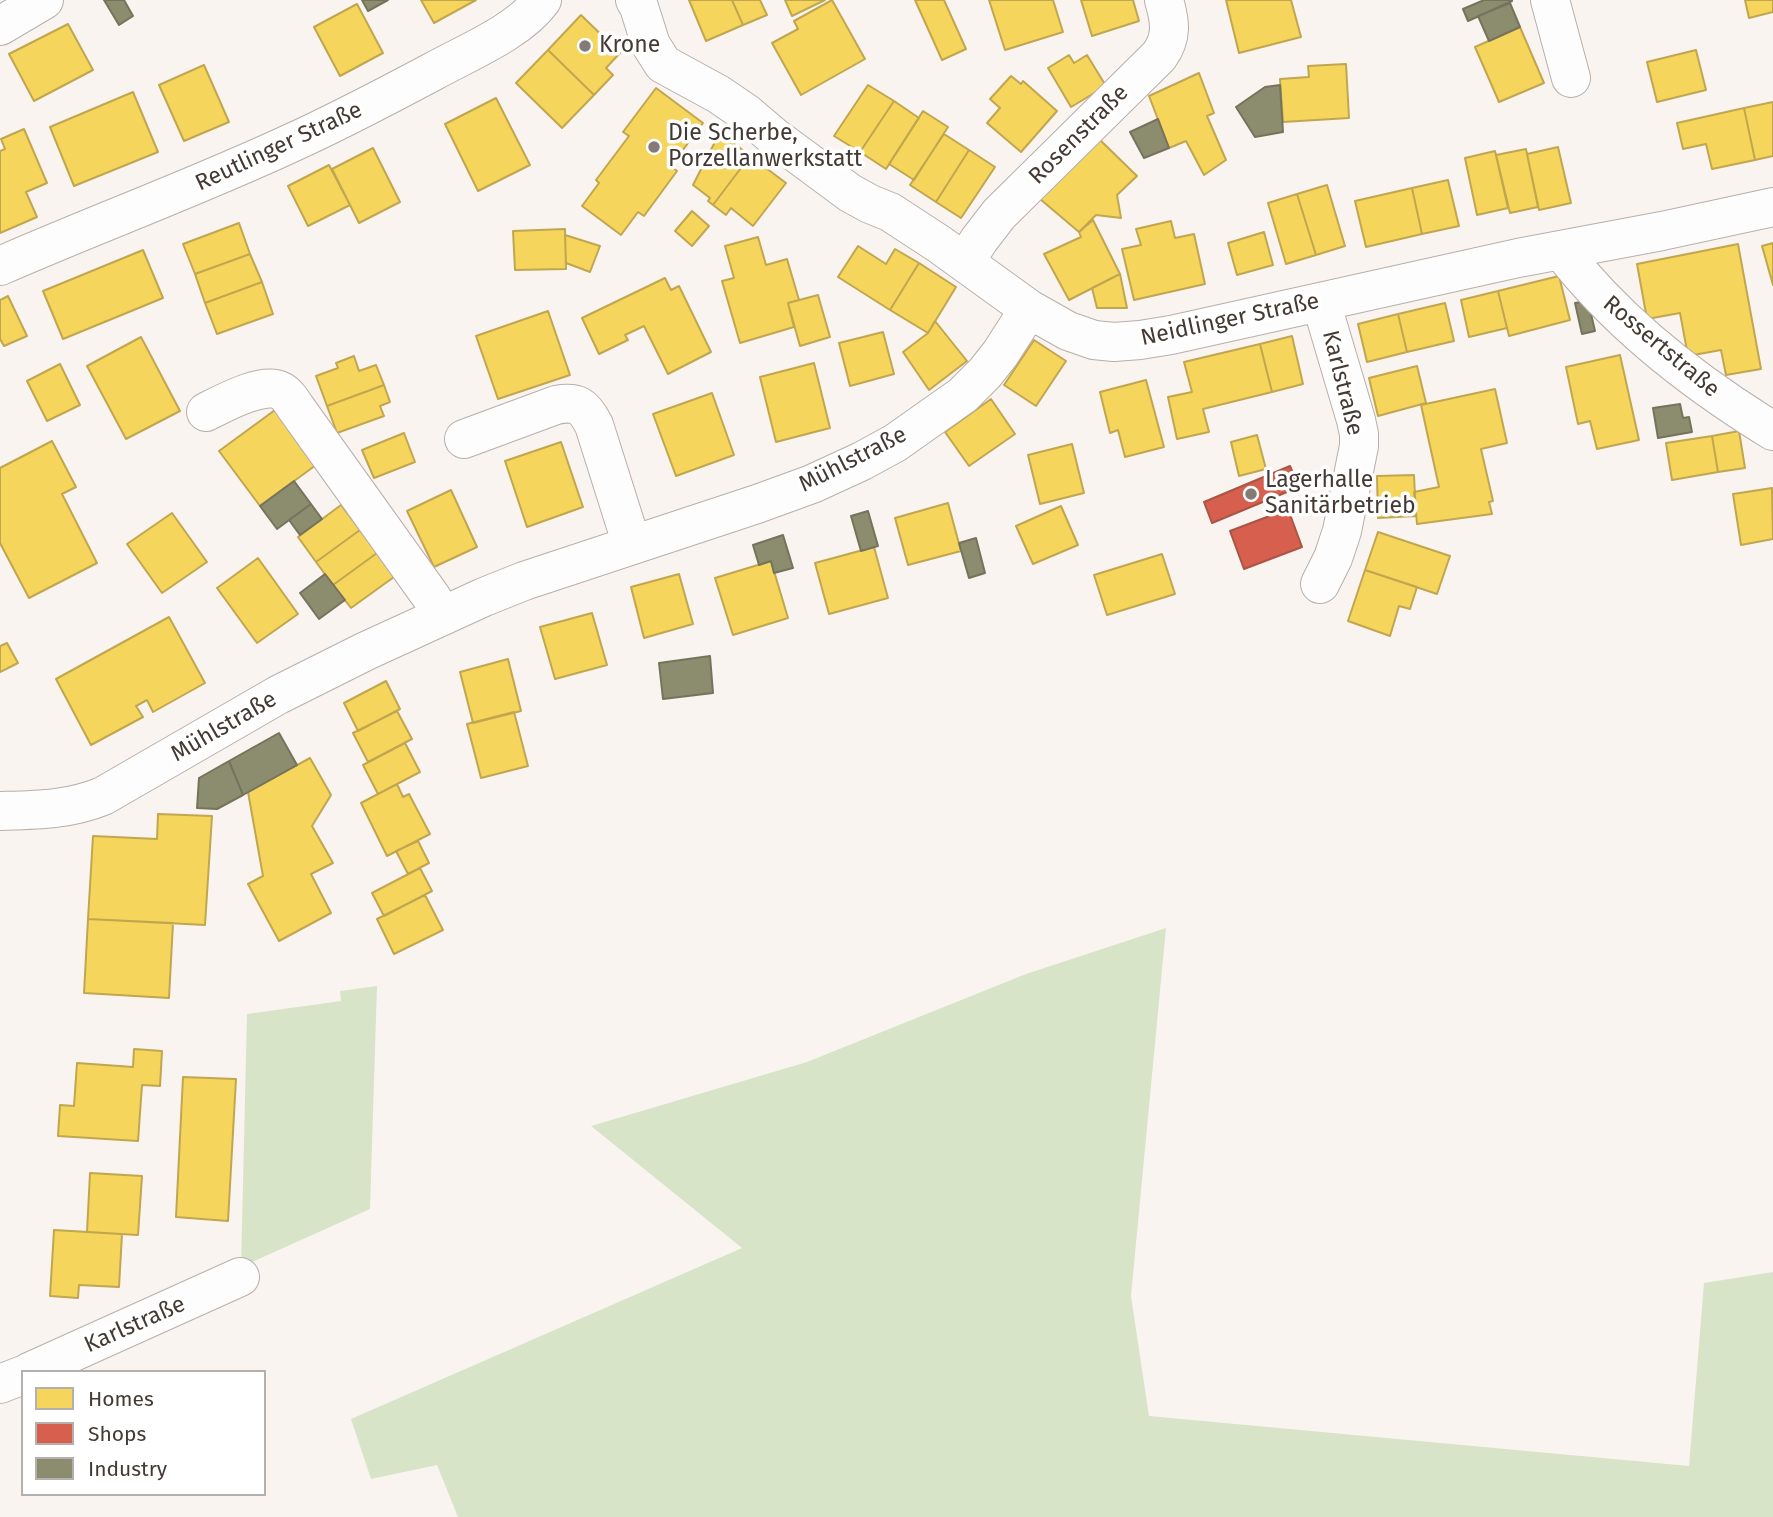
<!DOCTYPE html>
<html>
<head>
<meta charset="utf-8">
<style>
	body { margin:0 }
	#map { position:relative; width:1773px; height:1517px; overflow:hidden; background:#faf4f1; font-family:"Fira Sans",sans-serif }
	canvas { display:block }
	.legend { position:absolute; left:21px; top:1370px; width:245px; height:126px; box-sizing:border-box; background:#fff; border:2px solid #b4b0ad; margin:0; padding:9px 12px; list-style:none; font-size:21px; color:#443933 }
	.legend li { display:flex; align-items:center; gap:14px; height:35px }
	.legend b { width:35px; border:2px solid #b4b0ad }
</style>
</head>
<body>
<div id="map">
<canvas width="1773" height="1517"></canvas>
<ul class="legend">
<li><b style="height:19px;background:#f6d55c"></b>Homes</li>
<li><b style="height:19px;background:#d6604d"></b>Shops</li>
<li><b style="height:19px;background:#8c8c6e"></b>Industry</li>
</ul>
</div>
<script>
const g = document.querySelector('canvas').getContext('2d');
g.lineJoin = 'round';
function fillPath(path, color) { g.fillStyle = color; g.fill(path, 'evenodd'); }
function stroke(path, color, width, dash) { g.strokeStyle = color; g.lineWidth = width; g.lineCap = dash ? 'butt' : 'round'; g.setLineDash(dash || []); g.stroke(path); }
function drawText(font, color, halo, rows, align = 'center') {
  g.font = font + ' "Fira Sans",sans-serif'; g.lineWidth = 7; g.setLineDash([]); g.textBaseline = 'middle'; g.strokeStyle = halo; g.fillStyle = color; for (const [text, x, y, turn = 0] of rows) {
    g.save(); g.translate(x, y); g.rotate((+turn || 0) * Math.PI / 180); g.textAlign = isNaN(turn) ? turn : align; if (halo) g.strokeText(text, 0, 0); g.fillText(text, 0, 0); g.restore();
  }
}
fillPath(new Path2D(`
	M1166,928L1131,1296L1149,1416L1689,1466L1704,1283L1773,1272V1517H458L437,1465L371,1479L351,1419L742,1248L591,1126L807,1062L1026,974Z
	M377,986L370,1209L241,1267L247,1014L341,1001L340,991Z`), '#d8e4c8');
const homes = new Path2D(`
	M421,0H476L434,23Z
	M689,0H732L743,25L706,41Z
	M732,0H760L767,15L743,25Z
	M785,0H825L792,16Z
	M832,0L865,59L801,95L772,43L798,29L794,21Z
	M915,0H944L966,49L942,60Z
	M989,0H1053L1063,32L1005,50Z
	M1081,0H1133L1139,21L1092,36Z
	M1226,0H1291L1301,37L1239,53Z
	M1745,0H1773V12L1749,18Z
	M357,4L383,53L340,76L314,27Z
	M581,15L620,53L606,68L613,75L594,95L548,50Z
	M68,24L93,70L34,101L9,54Z
	M1520,27L1544,83L1499,102L1475,47Z
	M548,50L594,95L562,128L516,83Z
	M1696,50L1706,90L1657,102L1647,62Z
	M1069,55L1074,63L1087,55L1106,86L1071,107L1048,68Z
	M1346,64L1349,118L1283,122L1280,79L1309,77L1308,66Z
	M204,65L229,122L184,141L159,85Z
	M1199,73L1214,113L1207,116L1226,160L1204,175L1186,141L1169,148L1149,96Z
	M1011,76L1021,84L1023,81L1057,111L1021,152L987,123L1000,108L990,99Z
	M868,85L894,101L860,152L834,136Z
	M656,88L703,123L671,166L677,171L644,216L638,212L621,235L582,206L599,183L596,180L629,136L623,132Z
	M133,92L158,152L74,186L50,127Z
	M496,98L530,165L478,191L445,124Z
	M894,101L919,118L886,169L860,152Z
	M1773,102V156L1755,160L1744,108Z
	M1744,108L1755,160L1712,169L1706,144L1683,149L1677,123Z
	M923,111L948,127L914,180L889,164Z
	M24,129L47,183L26,192L37,217L0,233V151L5,149L1,139Z
	M720,132L750,156L713,205L708,201L710,198L693,185Z
	M944,134L969,150L936,202L910,185Z
	M1098,138L1137,176L1117,195L1121,218L1096,215L1079,232L1040,199Z
	M1558,147L1571,203L1539,210L1527,154Z
	M373,148L400,202L359,223L332,169Z
	M1526,149L1538,207L1510,213L1496,155Z
	M969,150L995,167L961,218L936,202Z
	M1495,151L1508,208L1477,215L1465,158Z
	M750,156L786,183L753,226L731,208L726,215L713,205Z
	M329,165L350,205L308,226L288,186Z
	M1448,180L1459,226L1422,234L1412,188Z
	M1327,185L1345,246L1316,255L1297,194Z
	M1412,188L1422,234L1366,247L1355,201Z
	M1297,194L1316,255L1286,264L1268,203Z
	M692,211L709,226L692,246L675,231Z
	M1093,220L1120,274L1069,300L1044,254L1081,237L1079,232Z
	M1171,221L1175,238L1194,234L1205,284L1134,300L1122,249L1141,245L1136,229Z
	M239,223L250,254L195,274L183,244Z
	M565,229L566,269L515,270L513,231Z
	M1264,232L1273,265L1237,275L1228,243Z
	M565,235L600,246L590,272L566,263Z
	M758,237L766,265L787,259L799,300L788,303L794,327L740,343L722,281L734,278L725,246Z
	M1773,243V285L1762,246Z
	M1738,244L1761,369L1726,375L1721,350L1688,356L1680,313L1647,319L1637,264Z
	M858,246L886,264L895,249L919,263L890,310L838,277Z
	M143,250L163,298L63,339L43,291Z
	M250,254L262,282L205,303L195,274Z
	M919,263L956,287L928,333L890,310Z
	M1120,274L1127,308H1097L1092,288Z
	M1559,276L1570,320L1509,336L1498,291Z
	M665,278L671,290L679,286L711,352L668,374L644,326L625,335L628,340L599,354L582,318Z
	M262,282L273,314L217,334L205,303Z
	M1498,291L1507,328L1469,337L1461,300Z
	M818,295L830,337L800,346L788,303Z
	M8,296L27,336L4,346L0,339V300Z
	M1445,303L1454,341L1407,352L1398,314Z
	M548,311L570,375L498,399L476,336Z
	M1398,314L1407,352L1367,362L1358,324Z
	M935,321L967,361L929,390L903,352L928,333Z
	M883,332L894,374L850,386L839,343Z
	M1292,336L1303,384L1272,392L1260,344Z
	M141,337L180,411L126,439L87,366Z
	M1034,340L1066,361L1036,406L1004,385Z
	M1260,344L1272,392L1203,409L1209,432L1177,439L1168,397L1192,392L1184,362Z
	M1620,355L1639,440L1597,449L1590,421L1578,424L1566,367Z
	M354,356L359,371L376,365L384,385L327,406L316,376L338,368L336,363Z
	M814,363L830,428L776,442L760,377Z
	M60,364L80,405L47,421L27,381Z
	M1417,366L1426,403L1378,416L1369,378Z
	M1146,380L1164,447L1125,457L1118,430L1110,433L1100,392Z
	M384,385L390,402L380,406L384,416L337,433L327,406Z
	M1495,389L1507,443L1481,449L1493,501L1489,502L1492,514L1417,524L1414,492L1439,487L1421,405Z
	M712,393L734,455L676,476L653,414Z
	M991,399L1015,434L969,466L945,432Z
	M275,410L316,465L260,506L219,451Z
	M1739,431L1745,468L1718,472L1712,436Z
	M404,433L415,462L374,478L362,450Z
	M1257,435L1266,469L1239,476L1231,442Z
	M1712,436L1718,472L1672,480L1666,443Z
	M52,441L76,487L62,494L97,563L29,598L0,543V468Z
	M561,442L583,507L527,527L505,461Z
	M1072,444L1084,493L1040,504L1028,455Z
	M1414,475L1416,516L1378,518L1377,476Z
	M1772,488L1773,539L1741,545L1733,494Z
	M451,490L477,547L434,567L407,511Z
	M948,503L961,551L908,565L895,518Z
	M341,505L360,530L316,562L298,537Z
	M1061,506L1078,545L1033,564L1016,526Z
	M172,513L207,562L162,593L127,544Z
	M360,530L377,553L333,585L316,562Z
	M1378,532L1450,556L1437,594L1365,570Z
	M874,547L888,598L829,614L815,563Z
	M377,553L394,577L351,608L333,585Z
	M1162,554L1175,594L1107,615L1094,575Z
	M258,558L298,614L257,643L217,588Z
	M771,561L788,618L733,635L715,578Z
	M1365,570L1417,587L1410,609L1399,606L1390,636L1348,621Z
	M679,574L693,624L644,638L631,587Z
	M592,613L607,665L555,679L540,627Z
	M169,617L205,683L153,712L147,700L136,706L143,717L91,745L56,679Z
	M7,643L18,663L0,672V646Z
	M508,659L521,711L473,723L460,672Z
	M386,681L400,709L358,731L344,703Z
	M397,711L412,739L368,762L353,733Z
	M514,712L528,766L481,778L467,724Z
	M405,743L420,772L378,794L363,765Z
	M310,758L331,795L312,826L333,863L311,874L331,913L279,941L248,884L263,876L248,792Z
	M397,784L403,797L409,794L430,834L387,856L361,803Z
	M158,814L212,816L205,925L88,919L93,836L157,839Z
	M418,841L429,863L408,874L396,851Z
	M420,868L432,891L384,916L372,893Z
	M425,895L443,930L394,954L377,919Z
	M88,919L173,923L169,998L84,993Z
	M134,1049L162,1051L160,1086L142,1085L138,1141L58,1136L60,1105L74,1106L77,1063L133,1067Z
	M183,1077L236,1079L228,1221L176,1217Z
	M90,1173L142,1176L138,1235L87,1232Z
	M54,1230L122,1234L119,1287L79,1285L78,1298L50,1296Z`);
fillPath(homes, '#f6d55c');
stroke(homes, '#c1a650', 2);
const shops = new Path2D(`
	M1290,466L1299,487L1212,523L1204,502Z
	M1288,509L1302,547L1244,569L1230,531Z`);
fillPath(shops, '#d6604d');
stroke(shops, '#aa5445', 2);
const industry = new Path2D(`
	M104,0H124L133,16L119,25Z
	M362,0H388L368,11Z
	M1484,0H1512V1L1468,21L1463,9Z
	M1510,3L1520,27L1489,41L1478,16Z
	M1280,85L1283,132L1255,137L1236,107L1265,87Z
	M1158,119L1169,148L1144,158L1130,132Z
	M1588,301L1595,331L1582,334L1575,303Z
	M1680,404L1683,418L1689,417L1692,432L1658,438L1653,408Z
	M294,481L311,504L277,529L260,506Z
	M311,504L322,519L300,535L289,520Z
	M868,511L878,546L861,551L851,516Z
	M783,535L793,568L774,573L771,561L759,565L753,545Z
	M976,538L985,573L969,578L959,543Z
	M325,574L345,600L319,619L300,593Z
	M710,656L713,693L663,699L659,663Z
	M279,733L297,765L243,795L229,761Z
	M229,761L243,795L217,809L197,808L199,778Z`);
fillPath(industry, '#8c8c6e');
stroke(industry, '#76735c', 2);
const minor = new Path2D(`
	M635,0L639,7L651,45L663,64L718,94L746,113L773,136L850,193L870,204L890,212L939,244L1029,309L1068,331L1094,340L1114,342L1140,340L1171,335L1518,258L1662,231L1773,207
	M1550,0L1571,78
	M0,26L44,0
	M1561,250C1618,324 1693,382 1773,431
	M965,262L979,240L999,214L1159,56C1173,37 1170,21 1164,0
	M206,412C222,404 263,381 281,391C287,394 292,402 296,408L432,598L442,616
	M464,439L556,405C578,401 584,406 594,425L632,545
	M1320,584L1333,558L1342,531L1359,446V434L1356,420L1321,302
	M0,811C36,810 69,810 103,796L278,695L366,651L484,597L524,581L757,504L812,484L862,461L895,443L963,395L985,373L1000,354L1029,309
	M29,1372L240,1277
	M0,1384L23,1375`);
const major = new Path2D(`
	M0,266C96,224 194,188 289,144C338,122 385,97 432,72C466,53 519,32 542,0`);
stroke(minor, '#b7afab', 40);
stroke(major, '#b7afab', 40);
stroke(minor, '#fefdfd', 38);
stroke(major, '#fefdfd', 38);
for (const [x, y, r, color] of [
	[585,46,7,"#847a76"],
	[654,147,7,"#847a76"],
	[1251,494,7,"#847a76"]
]) { const dot = new Path2D(); dot.arc(x, y, r, 0, 2 * Math.PI); g.fillStyle = color; g.fill(dot); stroke(dot, '#fff', 2.5); }
drawText('23px', '#443933', '#fff', [
	["Krone",599,46],
	["Die Scherbe,",668,134],
	["Porzellanwerkstatt",668,160],
	["Lagerhalle",1265,481],
	["Sanitärbetrieb",1265,507]
], 'left');
drawText('23px', '#443933', '#fff', [
	["Rosenstraße",1079,135,-45],
	["Reutlinger Straße",279,147,-25],
	["Neidlinger Straße",1230,320,-12],
	["Rossertstraße",1661,347,40],
	["Karlstraße",1342,383,76],
	["Mühlstraße",853,460,-27],
	["Mühlstraße",224,727,-30],
	["Karlstraße",135,1325,-24]
]);
</script>
</body>
</html>
